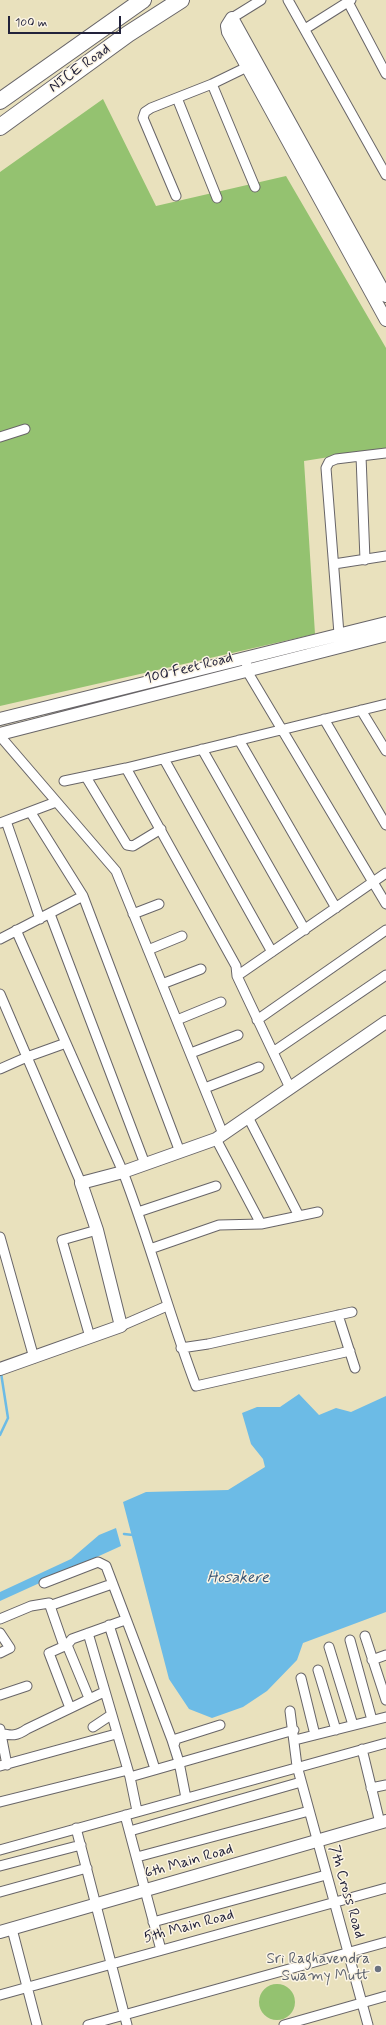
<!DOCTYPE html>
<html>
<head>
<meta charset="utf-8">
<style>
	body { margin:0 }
	#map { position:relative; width:386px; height:2025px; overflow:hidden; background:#e9e1bd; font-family:Mynerve,sans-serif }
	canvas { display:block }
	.scale { position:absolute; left:8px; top:16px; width:113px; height:18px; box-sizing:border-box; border:2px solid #22223b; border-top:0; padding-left:5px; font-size:12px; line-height:14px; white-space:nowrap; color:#22223b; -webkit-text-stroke:3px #fcf5e5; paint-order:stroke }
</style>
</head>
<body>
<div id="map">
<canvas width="386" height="2025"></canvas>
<div class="scale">100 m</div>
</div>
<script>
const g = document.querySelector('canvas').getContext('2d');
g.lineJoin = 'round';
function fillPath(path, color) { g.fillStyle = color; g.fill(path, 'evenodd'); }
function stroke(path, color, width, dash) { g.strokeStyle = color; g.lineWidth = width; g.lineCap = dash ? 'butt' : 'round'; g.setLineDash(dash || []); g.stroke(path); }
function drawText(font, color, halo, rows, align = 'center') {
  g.font = font + ' Mynerve,sans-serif'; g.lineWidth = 3; g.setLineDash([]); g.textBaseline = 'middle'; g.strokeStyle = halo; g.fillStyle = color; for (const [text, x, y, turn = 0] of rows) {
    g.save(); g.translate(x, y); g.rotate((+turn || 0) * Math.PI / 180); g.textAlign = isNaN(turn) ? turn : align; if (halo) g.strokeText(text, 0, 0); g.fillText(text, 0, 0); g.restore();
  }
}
fillPath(new Path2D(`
	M103,99L156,206L286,176L386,348V448L304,461L315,634L0,706V172Z
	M259 2002a18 18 0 1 1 36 0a18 18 0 1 1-36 0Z`), '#94c270');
fillPath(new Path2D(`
	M299,1394L319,1415L336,1408L351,1412L386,1396V1612L303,1643L297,1660L267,1691L243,1707L212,1718L189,1709L169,1679L123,1502L146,1492L228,1490L265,1467L263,1459L251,1444L242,1413L257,1407H280Z
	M116,1528L121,1546L0,1601V1592L71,1559L99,1535Z`), '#6cbbe6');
stroke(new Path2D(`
	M0,1435L8,1418L1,1373
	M124,1534L133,1535`), '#6cbbe6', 2.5);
const street = new Path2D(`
	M288,0L386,175
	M348,2L386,74
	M232,18L261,0
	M305,29L351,0
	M212,84L255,187
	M177,98L217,198
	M176,196L143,118L145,112L151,108L212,84L247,67
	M0,437L25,429
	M361,456L365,560
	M334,564L386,556
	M339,634L326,468L329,462L336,459L386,453
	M246,657L247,671L386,904
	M361,710L386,751
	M324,719L386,825
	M0,736L116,871L223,1134
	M239,740L336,908
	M202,749L305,930
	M164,759L272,952
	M126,768L236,966L237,976L290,1088
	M86,777L127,845L133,846L161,829
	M64,781L126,768L386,704
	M31,813L83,896L180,1152
	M6,821L40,919
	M0,823L56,802
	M50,914L145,1164
	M133,914L159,904
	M16,930L123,1172C150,1242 169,1315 196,1386L350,1351
	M0,939L83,896
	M148,950L182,936
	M237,976L386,873
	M162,984L201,969
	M0,994L81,1183
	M177,1020L221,1002
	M257,1020L386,930
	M273,1052L386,975
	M191,1053L238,1035
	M0,1069L27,1057L66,1043
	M205,1088L259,1067
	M248,1117L299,1216
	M216,1139L261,1224L318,1212
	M138,1212L216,1186
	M0,1237L34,1358
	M150,1249L219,1225L261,1224
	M338,1315L355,1368
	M121,1326L167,1306
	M90,1337L62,1240L97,1230
	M181,1348L208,1344L352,1312
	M44,1583L98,1562L106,1566L172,1740L179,1762L186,1798
	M52,1605L112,1584
	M0,1619L31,1606L49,1603L64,1646
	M109,1625L155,1769
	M0,1633L10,1648L0,1653
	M88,1633L130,1777L137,1811
	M365,1636L386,1700
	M350,1640L372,1720
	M67,1645L49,1653L70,1708
	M329,1647L353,1725
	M372,1660L386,1655
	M318,1670L336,1730
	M301,1678L315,1735
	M0,1695L27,1686
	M89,1698L67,1645L72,1639L125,1620
	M290,1711L297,1766L368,2025
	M93,1727L111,1715
	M0,1729L7,1765
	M0,1733C12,1736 17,1736 27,1729L104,1692
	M295,1740L386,1717
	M174,1745L176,1739L220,1725
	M362,1749L380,1823
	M0,1766L116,1734
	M130,1777L294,1730
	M371,1788L386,1785
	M0,1802L128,1770
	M125,1815L161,1950
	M76,1828L127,2025
	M130,1831L301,1782
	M0,1850L386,1743
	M137,1857L309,1811
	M0,1866L81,1845
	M0,1892L87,1868
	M153,1922L326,1875
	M12,1929L37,2025
	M0,1995L386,1888
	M88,2025L386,1942
	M284,2025L386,1996`);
const secondary = new Path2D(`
	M386,296L232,18L227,26L228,32L386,320
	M0,719L386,623
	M0,734L386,635
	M0,1369L121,1326L97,1230L81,1183L123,1172L216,1139L386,1022
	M0,1932L386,1821`);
const highway = new Path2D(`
	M0,101L143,0
	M0,127L128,34L181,0`);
stroke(street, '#686568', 11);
stroke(secondary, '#686568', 14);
stroke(highway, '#686568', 18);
stroke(street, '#fff', 9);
stroke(secondary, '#fff', 12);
stroke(highway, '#fff', 16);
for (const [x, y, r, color] of [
	[378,1969,4,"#6b7280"]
]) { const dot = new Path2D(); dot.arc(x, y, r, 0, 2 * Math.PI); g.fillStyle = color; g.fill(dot); stroke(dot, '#fcf5e5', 1.5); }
drawText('15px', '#22223b', '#fcf5e5', [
	["NICE Road",80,69,-36],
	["100 Feet Road",189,669,-14],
	["6th Main Road",189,1862,-16],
	["7th Cross Road",346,1892,74],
	["5th Main Road",189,1927,-15]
]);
drawText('15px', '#5b616d', '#fcf5e5', [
	["Sri Raghavendra",370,1960],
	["Swamy Mutt",370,1977]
], 'right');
drawText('italic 16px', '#3c5877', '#fcf5e5', [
	["Hosakere",238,1579]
]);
</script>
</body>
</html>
